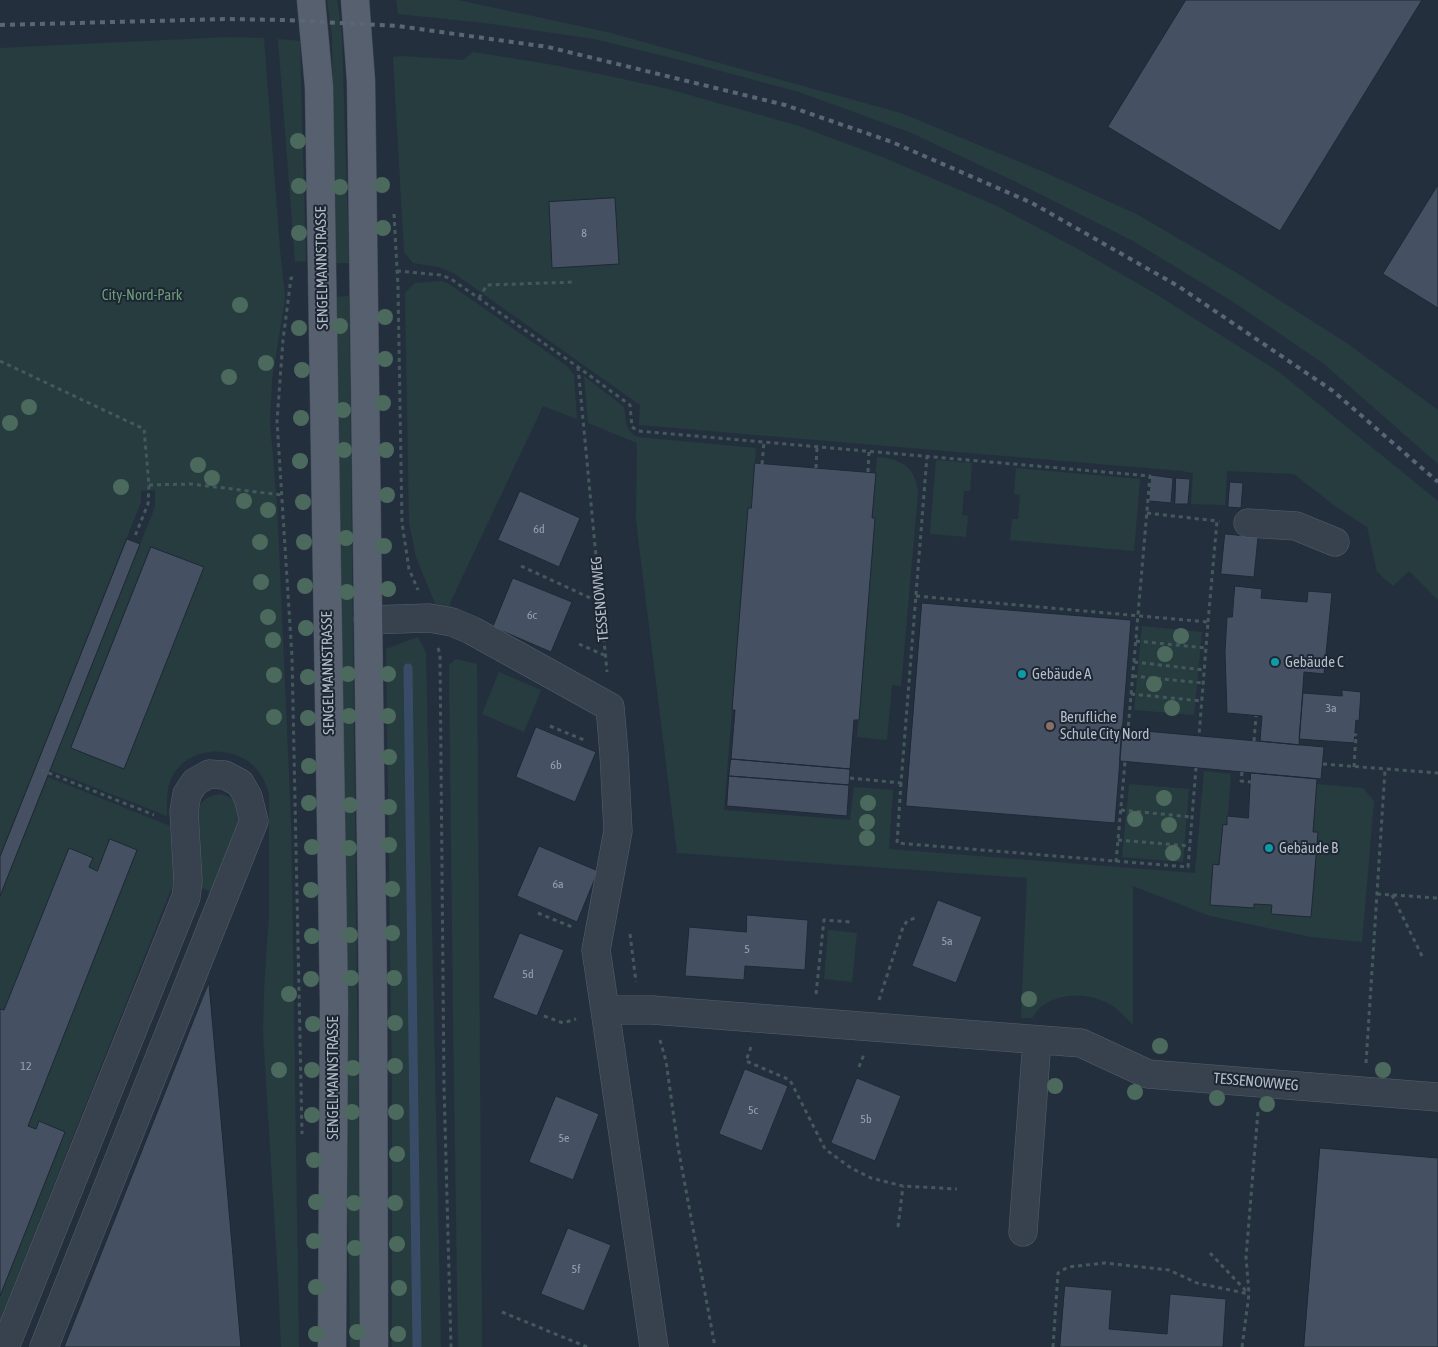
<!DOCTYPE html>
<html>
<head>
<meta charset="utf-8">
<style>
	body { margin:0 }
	canvas { display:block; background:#242f3e }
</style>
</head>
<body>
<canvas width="1438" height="1347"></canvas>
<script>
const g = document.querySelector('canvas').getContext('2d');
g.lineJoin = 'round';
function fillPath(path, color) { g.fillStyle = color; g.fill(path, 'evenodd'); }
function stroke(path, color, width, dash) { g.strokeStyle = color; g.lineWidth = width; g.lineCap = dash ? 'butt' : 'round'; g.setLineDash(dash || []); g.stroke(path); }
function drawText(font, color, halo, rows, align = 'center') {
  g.font = font + ' "Asap Condensed",sans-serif'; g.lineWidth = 4; g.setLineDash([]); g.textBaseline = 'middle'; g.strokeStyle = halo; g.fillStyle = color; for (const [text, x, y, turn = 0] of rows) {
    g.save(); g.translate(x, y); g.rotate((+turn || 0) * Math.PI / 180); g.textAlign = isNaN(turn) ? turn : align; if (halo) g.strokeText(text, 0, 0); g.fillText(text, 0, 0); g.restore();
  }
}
fillPath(new Path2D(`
	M327,0H337L342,35L349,263H335L332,36Z
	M396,0H458L607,32L901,113L1044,172L1138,215L1232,270L1348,344L1438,410V464L1324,364L1235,303L1133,241L1012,180L909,132L799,92L680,60L594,39L485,23L398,14Z
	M228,37L264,38L280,250L285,296L284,306L272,379L270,423L277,505L291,819L299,1347H281L278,1278L263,1033L264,990L269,916V794C266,782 260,770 249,762C225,744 186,749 172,777C166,789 167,803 167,816L50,770L155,507V490L141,491V502L0,857V48Z
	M278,39L300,41L306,261L295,262Z
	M473,52L548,64L614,77L668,89L799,126L880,156L997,206L1078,249L1154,293L1279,372L1438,501V600L1409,571L1393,586L1377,572L1367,527L1335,506L1294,474L1227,471L1225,505L1191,504L1193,473L1182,471L639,425L640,405L455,274L439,267L413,263L404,252L393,57L402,56L463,60Z
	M442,281L449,284L567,366L574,375L577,419L543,406L450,603L451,608H437L416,557L409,522L405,293L415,283Z
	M349,296L361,1347H350L335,297Z
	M584,376L624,407C626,419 625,432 638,437L756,448L751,508H748L724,810L850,820L854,787L893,790L889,849L1195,873L1204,771L1231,774L1227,825H1223L1219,865L1214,864L1210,905L1254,908V904L1272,905V914L1311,917L1318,833L1313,832L1316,784L1363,788L1374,801L1362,942L1311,937L1210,916L1133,886V1025C1127,1019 1120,1011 1113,1006C1092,993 1063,991 1042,1006C1038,1009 1035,1014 1032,1018H1021L1027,878L677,853L636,520L637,443L588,423Z
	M877,457C901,459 916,467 918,493L901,686L892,685L887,740L857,737L875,518H872Z
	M936,460L972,463L970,491H964L962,515L968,516L966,537L930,534Z
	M1016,468L1140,479L1134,551L1010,540L1012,519H1018L1020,495L1014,494Z
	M1142,626L1202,632L1194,715L1134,710Z
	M418,637L426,653L441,1347H392V1081L386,649Z
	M456,659L477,664L482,1347H458L453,1016L449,665Z
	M499,672L541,690L524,732L482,714Z
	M48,777L170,826L176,877L0,1320V1296L65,1132L39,1122L36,1129L28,1126L137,851L110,839L97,871L89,867L92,858L69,848L4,1010L0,1009V896Z
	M1129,784L1189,789L1183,862L1122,857Z
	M221,794L229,797L236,802L241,821L212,892L201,888C200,872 193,820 199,808C202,798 212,795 221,794Z
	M828,930L857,933L852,982L824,979Z`), '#263c3f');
stroke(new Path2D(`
	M408,668L417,1347`), '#394c67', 9);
const building = new Path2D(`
	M1186,0H1422L1280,231L1108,127Z
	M1438,185V308L1383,274Z
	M615,198L619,264L552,268L549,202Z
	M755,463L876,473L872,518H875L859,720H854L850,769L731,759L735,710H732L748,508H751Z
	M1151,475L1173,478L1171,503L1149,501Z
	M1176,478L1190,479L1188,504H1175Z
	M1230,482L1243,483L1241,508L1228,507Z
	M520,491L580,518L559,567L498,540Z
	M1225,534L1258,537L1254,577L1221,574Z
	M127,539L140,544L0,896V857Z
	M151,547L204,567L124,769L71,748Z
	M513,578L572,602L551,652L493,627Z
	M1235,586L1262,589L1261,598L1307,602L1308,591L1332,593L1324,674L1304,672L1299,745L1260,741L1262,716L1227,713L1225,652L1227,617H1232Z
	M922,603L1131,620L1115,823L906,806Z
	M1342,690L1361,692L1359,721L1356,720L1354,743L1299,739L1303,693L1342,696Z
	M536,727L596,752L575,802L516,777Z
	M1122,729L1324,747L1321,779L1120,761Z
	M731,759L850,769L849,785L729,776Z
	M1251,773L1317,779L1313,832H1318L1311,917L1271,914L1272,905L1254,904V908L1210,905L1213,864L1219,865L1223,824L1227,825V816L1248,818Z
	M729,776L849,785L847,816L727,806Z
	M110,839L137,850L28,1126L36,1129L39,1121L65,1132L0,1296V1009L4,1010L69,848L93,858L89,867L97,871Z
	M539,846L598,871L577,922L517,896Z
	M938,900L982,917L956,983L912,966Z
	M747,915L808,920L805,970L745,966L744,980L685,976L689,927L746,932Z
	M520,933L564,950L537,1016L493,998Z
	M209,983L241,1347H64L202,999Z
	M745,1069L788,1086L762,1151L719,1134Z
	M857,1078L901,1096L875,1161L831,1143Z
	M556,1096L599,1114L573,1180L529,1162Z
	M1320,1148L1438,1158V1347H1304Z
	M568,1228L611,1245L584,1311L541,1294Z
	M1065,1286L1112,1290L1109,1329L1167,1334L1170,1294L1226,1299L1223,1347H1060Z`);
fillPath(building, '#455162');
stroke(building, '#1f2835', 1);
const minor = new Path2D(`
	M1248,523L1296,526L1335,542
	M368,620L429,618L452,622L471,630L610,707L614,754L618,831L596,950L605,1010
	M1023,1232L1037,1040
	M5,1347L186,897L188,881L184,811L187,794L195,782L209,774L225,775L240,783L248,797L254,821L44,1347
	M654,1347L605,1010H652L1081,1043L1148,1074L1438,1097`);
const major = new Path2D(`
	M311,0L319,87L334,1003L332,1347
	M355,0L361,81L364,306L373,995L374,1347`);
stroke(minor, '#565f6c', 29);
stroke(major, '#414a57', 29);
stroke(new Path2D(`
	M394,214L398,287L402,523L409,569L418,590
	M397,271L441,275L451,279L578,367L630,405L632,427L638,431L1150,476L1128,730
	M293,278H291L283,340L277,421L292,657L302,1134
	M479,298L487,285L575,282
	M0,361L144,429L149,485L148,504L135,536
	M578,367L607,672
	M762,464L764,442
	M816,468L817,446
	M868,472L869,451
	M149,485L191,484L282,495
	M1147,513L1217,521
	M521,566L599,602
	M916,596L1208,622L1199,736
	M1208,622L1217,521H1220
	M1136,641L1206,648
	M579,644L604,655
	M438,648L440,654L444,1085L451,1347
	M1134,662L1204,670
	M1133,676L1203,683
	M1131,694L1202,701
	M550,726L584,740
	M1254,741L1256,716
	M1323,764L1438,773
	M1354,767L1356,735H1354
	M41,770L154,815
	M1242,772L1241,781L1251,782
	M850,778L901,783L927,456
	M901,783L897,843L1188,867L1196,768
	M1121,810L1192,817
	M1118,840L1190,846
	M1116,862L1125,762
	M1377,894L1438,898
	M1392,895L1423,958
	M538,913L572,927
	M630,934L636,982
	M816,994L824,920L851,922
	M879,1000L903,927L907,921L915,918
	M544,1016L563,1023L576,1019
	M660,1040L666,1061L678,1147L715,1347
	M751,1047L746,1061L790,1080L825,1149L851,1168L871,1178L903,1186L957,1189
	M1366,1063L1385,770
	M859,1067L864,1054
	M898,1227L903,1186
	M1210,1253L1248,1293
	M502,1312L587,1347
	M1053,1347L1058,1273L1068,1267L1105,1263L1169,1270L1197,1283L1249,1294
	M1242,1347L1249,1294L1246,1257L1258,1111`), '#44595c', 3, [4, 4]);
stroke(minor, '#38414e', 28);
stroke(major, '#56606e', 28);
stroke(new Path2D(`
	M0,25L227,19L285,20L398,26L548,47L785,105L892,142L1032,203L1178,286L1333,391L1438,482`), '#5a6575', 4, [5, 5]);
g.fillStyle = '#4b6a5d';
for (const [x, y] of [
	[298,141],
	[382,185],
	[299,186],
	[340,187],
	[383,228],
	[299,233],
	[240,305],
	[385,317],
	[340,326],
	[299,328],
	[385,359],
	[266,363],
	[302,370],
	[229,377],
	[383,403],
	[29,407],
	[343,410],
	[301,418],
	[10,423],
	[344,450],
	[386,450],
	[300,461],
	[198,465],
	[212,478],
	[121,487],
	[387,495],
	[244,501],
	[303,502],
	[268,510],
	[346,538],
	[260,542],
	[304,542],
	[384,546],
	[261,582],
	[305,586],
	[388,589],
	[347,592],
	[268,617],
	[306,628],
	[1181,636],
	[273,640],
	[1165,654],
	[348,674],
	[388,674],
	[274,675],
	[308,677],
	[1154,684],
	[1172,708],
	[349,716],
	[388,716],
	[274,717],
	[308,718],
	[389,757],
	[309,766],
	[1164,798],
	[309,803],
	[868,803],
	[350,805],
	[389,807],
	[1135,819],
	[867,822],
	[1169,825],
	[867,838],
	[389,845],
	[312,847],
	[349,848],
	[1173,853],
	[392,889],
	[311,890],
	[392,933],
	[350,935],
	[312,936],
	[351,978],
	[394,978],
	[311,979],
	[289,994],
	[1029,999],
	[395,1023],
	[313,1024],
	[1160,1046],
	[395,1066],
	[353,1068],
	[279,1070],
	[312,1070],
	[1383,1070],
	[1055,1086],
	[1135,1092],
	[1217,1098],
	[1267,1104],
	[352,1112],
	[396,1112],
	[312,1115],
	[397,1154],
	[314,1160],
	[316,1202],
	[354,1203],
	[395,1203],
	[314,1241],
	[397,1244],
	[355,1248],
	[316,1287],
	[399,1288],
	[357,1332],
	[316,1334],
	[398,1334]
]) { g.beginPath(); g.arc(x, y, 8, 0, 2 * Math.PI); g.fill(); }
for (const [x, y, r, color] of [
	[1275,662,5,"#0f9aa8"],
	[1022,674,5,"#0f9aa8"],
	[1050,726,5,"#8d6e63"],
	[1269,848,5,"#0f9aa8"]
]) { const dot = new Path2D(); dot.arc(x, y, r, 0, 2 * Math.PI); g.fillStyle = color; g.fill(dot); stroke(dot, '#1d2633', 2); }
drawText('12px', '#98a1af', null, [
	["8",584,233],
	["6d",539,529],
	["6c",532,615],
	["3a",1331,708],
	["6b",556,765],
	["6a",558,884],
	["5a",947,941],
	["5",747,949],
	["5d",528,974],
	["12",26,1066],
	["5c",753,1110],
	["5b",866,1119],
	["5e",564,1138],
	["5f",576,1269]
]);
drawText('15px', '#b4bcc9', '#1d2633', [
	["SENGELMANNSTRASSE",322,268,-91],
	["TESSENOWWEG",600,599,-95],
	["SENGELMANNSTRASSE",328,673,-91],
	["SENGELMANNSTRASSE",333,1078,-90],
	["TESSENOWWEG",1256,1082,5]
]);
drawText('15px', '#6b9a76', '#1d2633', [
	["City-Nord-Park",142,295]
]);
drawText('15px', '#b4bcc9', '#1d2633', [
	["Gebäude C",1285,662],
	["Gebäude A",1032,674],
	["Berufliche",1060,717],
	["Schule City Nord",1060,734],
	["Gebäude B",1279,848]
], 'left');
</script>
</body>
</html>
